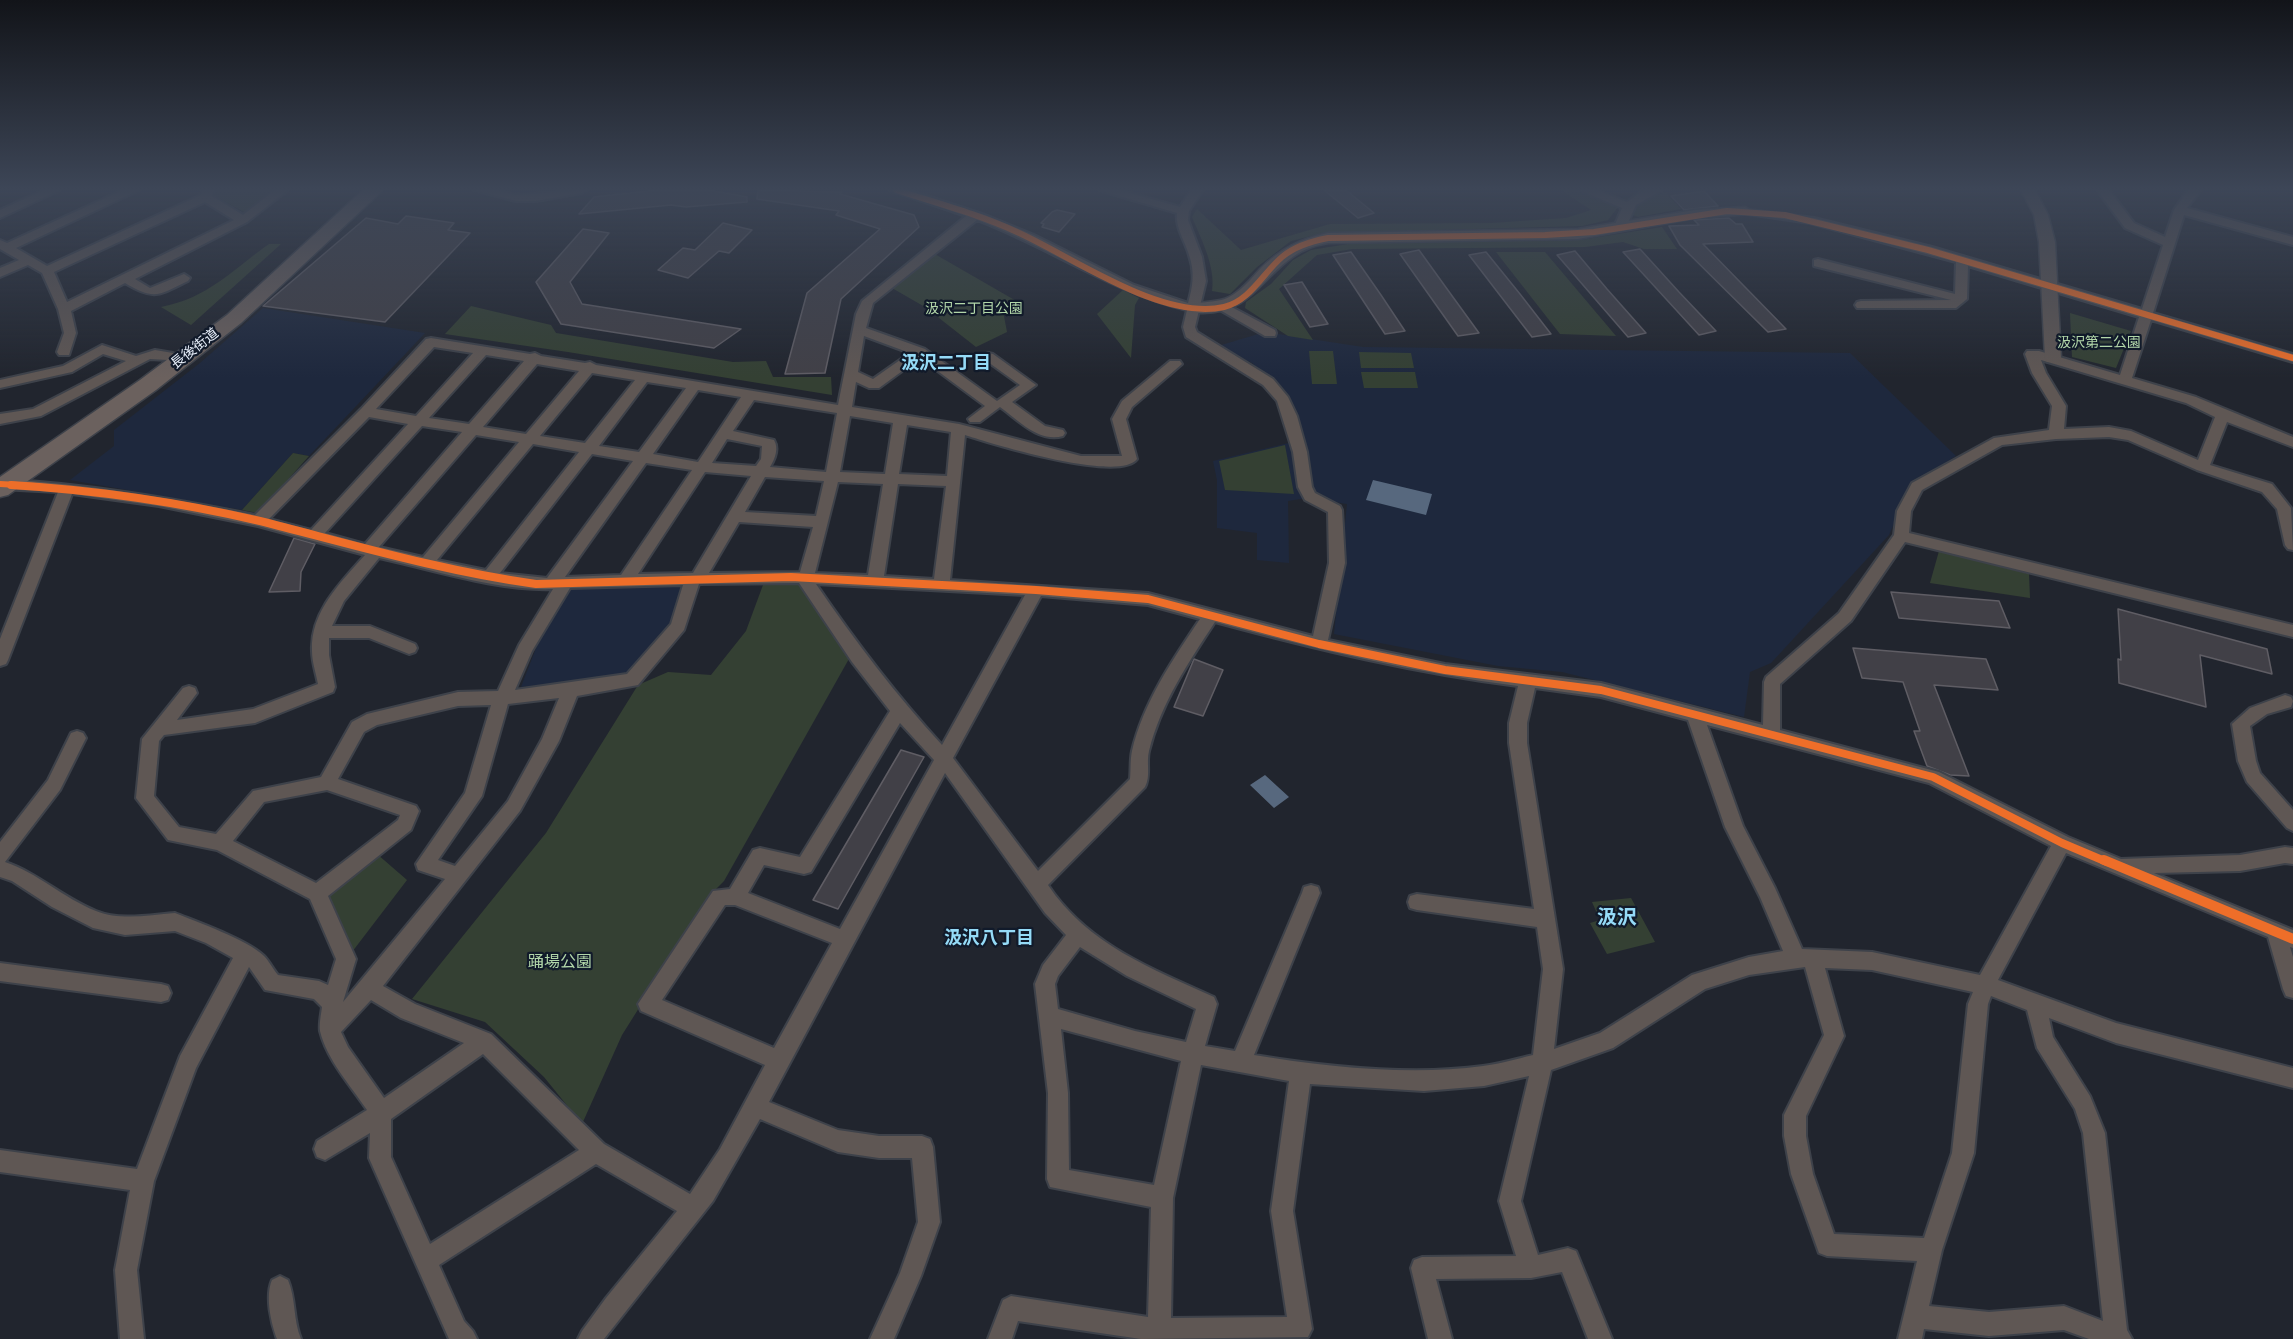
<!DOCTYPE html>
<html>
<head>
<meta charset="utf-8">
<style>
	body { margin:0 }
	canvas { display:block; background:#21252e }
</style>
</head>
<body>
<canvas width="2293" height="1339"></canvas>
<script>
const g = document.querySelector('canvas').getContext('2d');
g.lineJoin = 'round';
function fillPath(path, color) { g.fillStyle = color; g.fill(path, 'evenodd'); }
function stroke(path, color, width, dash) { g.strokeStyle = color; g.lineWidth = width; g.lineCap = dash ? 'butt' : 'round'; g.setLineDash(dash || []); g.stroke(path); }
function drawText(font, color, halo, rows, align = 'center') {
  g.font = font + ' "Varela Round","Noto Sans JP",sans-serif'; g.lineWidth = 4.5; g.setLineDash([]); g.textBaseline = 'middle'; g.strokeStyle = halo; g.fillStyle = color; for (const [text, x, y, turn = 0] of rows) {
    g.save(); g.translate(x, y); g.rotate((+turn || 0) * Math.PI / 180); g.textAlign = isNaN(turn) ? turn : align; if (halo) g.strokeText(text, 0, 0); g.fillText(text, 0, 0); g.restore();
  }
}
fillPath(new Path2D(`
	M263,308L425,333L309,456L293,453L242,510L70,480L114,446V430L200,363Z
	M1265,332L1363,347L1850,353L1956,456L1911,485L1889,535L1771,663L1750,672L1744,717L1562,672L1498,666L1334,634L1347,504L1307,498L1288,501L1289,563L1257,560V533L1217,528V480L1213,461L1301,440L1285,394L1252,363L1218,346Z
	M686,584L674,624L626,676L521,687L540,638L569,589Z`), '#1e283d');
fillPath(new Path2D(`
	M215,190H275L248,212H244L213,195Z
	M1561,190H1577L1618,207L1608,220L1582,226L1323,233L1291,241L1257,267L1230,294L1212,291C1216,267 1201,239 1192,217L1197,209L1241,250L1330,224L1491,223L1566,218L1591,210Z
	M1665,192L1681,209L1638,217L1633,215C1638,200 1650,197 1665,192Z
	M1662,227L1677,249H1644L1623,242L1585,247L1352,249L1317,255L1279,289L1313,340L1288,336L1245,308L1246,302L1271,284L1293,260L1311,250L1354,243L1580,240Z
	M269,244H281L191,325L161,307C208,298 231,271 269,244Z
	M1496,252H1545L1616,336L1560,334Z
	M933,253L1018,302L1003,311L1007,332L976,347L925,307L892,288Z
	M1123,290L1139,298L1135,305L1131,358L1097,314Z
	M471,306L551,325L556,333L733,362L766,361L773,377H831L832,395L568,352L445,334Z
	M2070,313L2131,331L2116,368L2072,357Z
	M1309,351H1333L1337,384H1312Z
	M1359,352L1411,353L1414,368H1361Z
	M1361,372H1415L1418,388H1364Z
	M1285,445L1294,494L1225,490L1219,461Z
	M293,453L309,456L258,513L242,510Z
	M1939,551L2029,574L2030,598L1930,583Z
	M800,584L850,657L724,881L710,895L622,1035L582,1124L544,1077L485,1022L412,999L546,833L638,685L668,672L711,675L746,631L763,585Z
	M377,854L407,880L352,952L326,893Z
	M1631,898L1655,942L1607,954L1590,923L1600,920L1592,902Z`), '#344033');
fillPath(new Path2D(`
	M1373,480L1432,494L1426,515L1366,500Z
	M1265,775L1289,797L1274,808L1250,785Z`), '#57687e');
const building = new Path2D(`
	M657,190H709L747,197V202L686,207L671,205L579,214L594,197Z
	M758,190L842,192L840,194L914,215L919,227L841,299L825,373L785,374L807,293L880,229L836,215L839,211L757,199Z
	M1324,190H1346L1374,213L1358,218Z
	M1704,191L1718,206L1684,210L1671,196Z
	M1057,210L1075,214L1059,232L1042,227L1044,224L1041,223L1052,212Z
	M406,216L454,223L448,230L470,233L385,322L263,306L366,218L398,224Z
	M1729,218L1736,224H1742L1753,242L1703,244L1786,329L1768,332L1680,245L1669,226L1699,225L1694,220Z
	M723,223L752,230L729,253L719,251L688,278L658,270L683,248L695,250Z
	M583,229L609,233L570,282L582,304L741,329L714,348L561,324L536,282Z
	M1640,249L1679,292L1716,331L1699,335L1623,252Z
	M1419,250L1450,293L1479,333L1458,336L1400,254Z
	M1575,251L1607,289L1646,333L1628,337L1557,255Z
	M1351,252L1381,295L1405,331L1385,334L1333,255Z
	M1486,252L1520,294L1551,334L1532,337L1469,255Z
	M1302,282L1328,324L1310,327L1284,285Z
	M294,538L315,544L301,572L300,591L269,592Z
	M1891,592L1999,601L2010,628L1899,618Z
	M2118,609L2267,649L2272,674L2200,655L2206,707L2119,683L2118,659L2121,660Z
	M1853,648L1986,659L1998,690L1934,685L1969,776L1950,775L1927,766L1914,731H1920L1903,682L1862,678Z
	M1194,659L1223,670L1203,716L1174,707Z
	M901,750L924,757L838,909L813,900Z`);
fillPath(building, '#414047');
stroke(building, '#5f5d64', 1.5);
const minor = new Path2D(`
	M44,190H60L0,218V210Z
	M123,190H139L16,248L47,266L201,195L202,190H214L212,196L243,215L275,190H288L247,222L135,279L150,288L184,274L190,278L188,281C159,295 155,301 125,283L71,311L76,333L69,355H59L57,352L64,333L58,309L42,273L28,265L0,277V268L19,260L0,249V240L7,243ZM205,202L234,220L67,302L54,272Z
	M474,190H496L516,195L587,190L581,193L536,201H516Z
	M890,190H908L985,215L1034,235L1134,285L1188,303C1193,286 1195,272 1189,255C1185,241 1175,227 1177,213L1099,190H1119L1180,207L1191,190H1203L1189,211L1188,220L1202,257L1206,281L1195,327L1197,332L1273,379L1288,397L1297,416L1307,452L1312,487L1315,493L1340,506L1342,510L1345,563L1328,640L1445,664L1601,683L1763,725L1764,682L1766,677L1839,613L1894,535L1897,511L1912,483L1994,438L2049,430L2052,406L2032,373L2025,354L2027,351H2039L2120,375L2139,317L1968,266L1967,299L1956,308H1857L1855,305L1857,302L1861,301L1951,300L1814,266V260L1818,259L1955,294L1956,262L1810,223L1741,213V209L1814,218L1932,247L2142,309L2163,245L2125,228L2097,190H2109L2134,223L2165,237L2174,210L2188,190H2201L2187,208L2293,237V245L2184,215L2153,313L2293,354V362L2151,320L2132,378L2196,397L2293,437V447L2227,422L2210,465L2272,484L2291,508L2293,550L2288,549L2285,545L2277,509L2262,492L2197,470L2128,440L2109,437L2056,439L2002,445L1922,490L1911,511L1909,533L2293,625V637L1905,542L1851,621L1780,684V730L1939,772L2068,837L2121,859L2240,855L2285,847L2293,848V864L2285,863L2240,871L2154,873L2293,930V948L2290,947L2293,957V998L2286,996L2283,989L2268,937L2066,853L1998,980L2116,1023L2293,1068V1088L2116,1043L2049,1018L2053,1037L2090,1096L2105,1133L2127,1330L2132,1339H2089L2064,1330L1989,1336L1924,1329L1922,1339H1898L1917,1261L1827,1256L1819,1253L1791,1174L1784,1136V1115L1824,1035L1805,967L1749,975L1705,989L1613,1048L1551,1070L1521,1201L1538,1255L1568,1248L1576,1251L1612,1339H1588L1562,1272L1531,1278L1436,1279L1452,1339H1428L1411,1268L1414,1260L1422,1257L1516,1256L1499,1201L1529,1076L1484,1086L1424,1091L1310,1084L1293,1211L1312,1329L1308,1337L1141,1339L1018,1321L1012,1339H988L1003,1300L1011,1296L1148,1317L1151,1207L1050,1187L1047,1179L1048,1093L1035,984L1043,965L1066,935L1045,913L945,773L769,1102L838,1130L879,1136H922L930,1139L933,1147L940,1222L921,1276L894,1339H870L900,1273L918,1222L912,1158H879L838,1152L760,1119L713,1201L604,1339H578L582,1331L606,1298L677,1211L596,1164L439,1265L464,1321L473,1331L477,1339H449L369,1158L370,1133L325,1160L317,1157L314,1149L317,1141L367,1110C351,1086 327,1060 320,1031C319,1024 321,1015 322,1007L314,999L265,990L249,967L196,1068L154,1181L137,1270L144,1339H120L115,1270L130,1190L0,1172V1150L137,1169L180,1056L233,958L206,943L175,931L125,935L93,928L52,907L12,881L0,877V842L48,780L71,733L77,731L83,733L86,738L60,790L5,862C38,873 63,898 96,911C121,921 149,915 175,913C197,922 248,940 264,956C269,961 273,969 278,975L319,981L328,985L336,959L310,899L217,850L168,840L136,798L142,739L183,688L189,686L195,688L197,693L177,720L253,709L318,684C316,673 312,662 312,651C310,612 341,582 365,555L258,526L159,506L72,494L8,660L6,664L0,666V639L58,492L0,489V479C87,484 170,498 255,515L361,409L426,339L431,338L530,354L535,353L541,356L585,363L590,362L596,365L838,405L856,314L862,301L966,216ZM977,220C1048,247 1112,292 1187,310L1183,327L1186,337L1263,385L1277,401L1293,452L1298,487L1305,500L1328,512L1329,563L1313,636L1148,593L950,580L965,435C993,444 1119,483 1137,459L1126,419L1132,407L1182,364L1180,361H1170L1122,401L1112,419L1122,456H1081L959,424L852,407L856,382L869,388H879L920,358L985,406L968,419L970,422H980L1000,407C1018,420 1039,443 1063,436L1065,433L1063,430L1045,426L1012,402L1036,385L993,354L988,353L981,357L1020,385L997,401L925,349L866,328L873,303ZM864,336L910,353L873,379L858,372ZM434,347L473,353L416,416L376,409ZM486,355L524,361L469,424L429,418ZM2041,360L2186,403L2215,417L2198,460L2131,431L2109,427L2064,429L2066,406L2046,373ZM537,364L579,371L526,434L483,427ZM592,373L635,380L585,443L540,436ZM647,382L686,388L639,452L599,446ZM698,390L741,397L698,462L653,454ZM754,400L837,413L826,472L770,467C775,459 779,448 774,440L733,431ZM850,416L893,423L885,474L840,472ZM369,417L408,424L311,530L269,519ZM907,425L951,432L947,476L899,474ZM422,426L462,432L365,544L325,533ZM476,435L519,442L423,557L379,547ZM727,439L762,446L761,459L756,466L712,463ZM533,444L579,452L486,570L437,560ZM592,454L633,461L547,578L500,573ZM646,463L692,470L621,575L565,577ZM705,472L751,476L693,573L638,574ZM765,477L824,481L816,516L745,512ZM838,482L883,484L868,575L815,573ZM898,484L946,486L934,579L884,576ZM739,522L813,527L800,572L709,573ZM379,558C434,570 497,591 553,589L519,645L498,691L458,692L367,714L352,722L321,777L253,791L216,834L179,827L154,796L159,741L164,735L255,723L333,692L335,687L329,655V638H369L409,654L415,652L417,648L415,644L370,626H332L344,601ZM799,583L852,662L890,711L800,857L760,848L753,850L730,889L713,891L638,1004L641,1011L765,1065L720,1149L690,1194L604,1144L491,1034L415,1004L383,986L520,811L559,741L577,696L638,685L684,630L699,584ZM816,584L1025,595L942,745C895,694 855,641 816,584ZM683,585L671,624L627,674L515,690L532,651L570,588ZM1041,596L1148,605L1200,619C1173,659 1143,703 1132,751C1130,760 1131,770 1130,779L1038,871L953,758ZM1215,622C1315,649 1415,673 1518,686L1509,723V743L1534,909L1417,894L1410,896L1408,902L1410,908L1417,910L1537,927L1543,969L1533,1055C1516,1059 1500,1064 1483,1066C1410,1076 1327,1067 1254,1055L1320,893L1318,887L1311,885L1304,887L1302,893L1235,1051L1205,1046L1217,1004L1214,997C1152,969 1087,944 1048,885L1145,787C1151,776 1146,763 1149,751C1161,703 1188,663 1215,622ZM1535,688L1601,697L1688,720L1725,827L1760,897L1783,951L1749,957L1692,975L1600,1033L1554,1049L1563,969L1527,743V723ZM559,698L542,739L508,801L455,866L438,860L482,796L508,704ZM491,705L465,793L416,864L418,870L445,879L343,1002L356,959L328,896L411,830L419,811L416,806L338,779L364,732L377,725L458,706ZM900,723L934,760L840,929L748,893L764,865L804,874L811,872ZM1707,725L1929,783L2051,846L1980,975L1872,952L1802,949L1775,888L1743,826ZM327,790L400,815L398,820L316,883L233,841L264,802ZM725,905H735L832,943L774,1048L662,1000ZM1080,947L1127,976L1196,1009L1186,1042L1135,1031L1058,1009L1055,984L1058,976ZM1825,968L1872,970L1973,992L1968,1004L1952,1153L1924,1238L1834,1234L1813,1174L1806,1136V1116L1844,1036ZM1991,996L2027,1010L2037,1048L2075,1109L2083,1133L2103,1321L2064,1306L1989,1312L1929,1306L1942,1250L1974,1153L1988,1004ZM371,1000L401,1018L464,1043L384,1098L348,1047L341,1032ZM1061,1029L1181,1061L1154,1185L1069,1170L1068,1093ZM483,1054L579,1150L430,1244L391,1157V1119ZM1201,1065L1289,1081L1271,1211L1287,1317L1171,1318L1173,1198Z
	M1579,190H1596L1627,202L1644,190H1662L1636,205L1626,227L1620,231L1614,227L1622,208Z
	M1224,303L1275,330L1276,333L1275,336H1265L1220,310L1218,307Z
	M102,345L136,356L155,350L173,353L175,356L168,360L150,359L41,416L0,424V414L33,409L126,361L103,354L72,372L0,388V380L63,366Z
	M2285,695L2291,697L2293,701L2291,707L2267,714L2250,726L2256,761L2260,773L2293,810V831L2287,828L2247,782L2238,761L2232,724L2250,708Z
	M0,963L161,984L168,986L171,993L168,1000L161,1002L0,981Z
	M280,1276L288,1280C296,1299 293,1320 301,1339H277C271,1323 265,1296 272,1280Z`);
const tertiary = new Path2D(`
	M2021,190H2035L2048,215L2055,242L2061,358L2059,362H2047L2045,358L2039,242L2034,215Z
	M1745,207L1752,211L1750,214L1695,218L1578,239L1328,243C1316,245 1304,249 1294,256C1260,279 1250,313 1203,313C1196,313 1190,314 1186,308C1193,300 1217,304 1229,297C1241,291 1251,279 1260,269C1280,249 1300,239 1328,233L1578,229L1695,210Z`);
const primary = new Path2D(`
	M363,190H383L241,323L156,390L8,495L0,497V477L140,380L227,315Z`);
stroke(minor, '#3e424a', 4);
stroke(tertiary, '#3e424a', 3);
stroke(primary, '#3e424a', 3);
fillPath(minor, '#5f5754');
fillPath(tertiary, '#5f5754');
fillPath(primary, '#6b615e');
stroke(new Path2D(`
	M896,190C936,203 978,214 1017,232C1073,257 1161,321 1224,307C1250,301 1263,273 1282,257C1295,246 1312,241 1328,238L1545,235L1594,232L1727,211L1785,215L1928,250L2293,358
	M0,484L36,486`), '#ee6e29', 6);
stroke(new Path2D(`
	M11,485C95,490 178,502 260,521C351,544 442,571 536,584L791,577L1036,590L1148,599L1319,644L1445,670L1601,690L1933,777L2062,843L2107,862`), '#ee6e29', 8);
stroke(new Path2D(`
	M2104,860L2293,939`), '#ee6e29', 10);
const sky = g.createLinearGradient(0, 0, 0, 378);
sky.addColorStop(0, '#121419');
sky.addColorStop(0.5, '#3d4657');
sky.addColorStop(1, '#3d465700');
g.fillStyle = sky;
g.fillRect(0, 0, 2293, 378);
drawText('14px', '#b2d6a9', '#111a2a', [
	["汲沢二丁目公園",974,309],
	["汲沢第二公園",2099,343]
]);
drawText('14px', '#e9f0fb', '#111a2a', [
	["長後街道",195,349,-38]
]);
drawText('16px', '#b2d6a9', '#111a2a', [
	["踊場公園",560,963]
]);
drawText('bold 18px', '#95dbf7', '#111a2a', [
	["汲沢二丁目",946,364],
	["汲沢八丁目",989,939]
]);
drawText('bold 20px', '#95dbf7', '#111a2a', [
	["汲沢",1617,919]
]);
</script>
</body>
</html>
